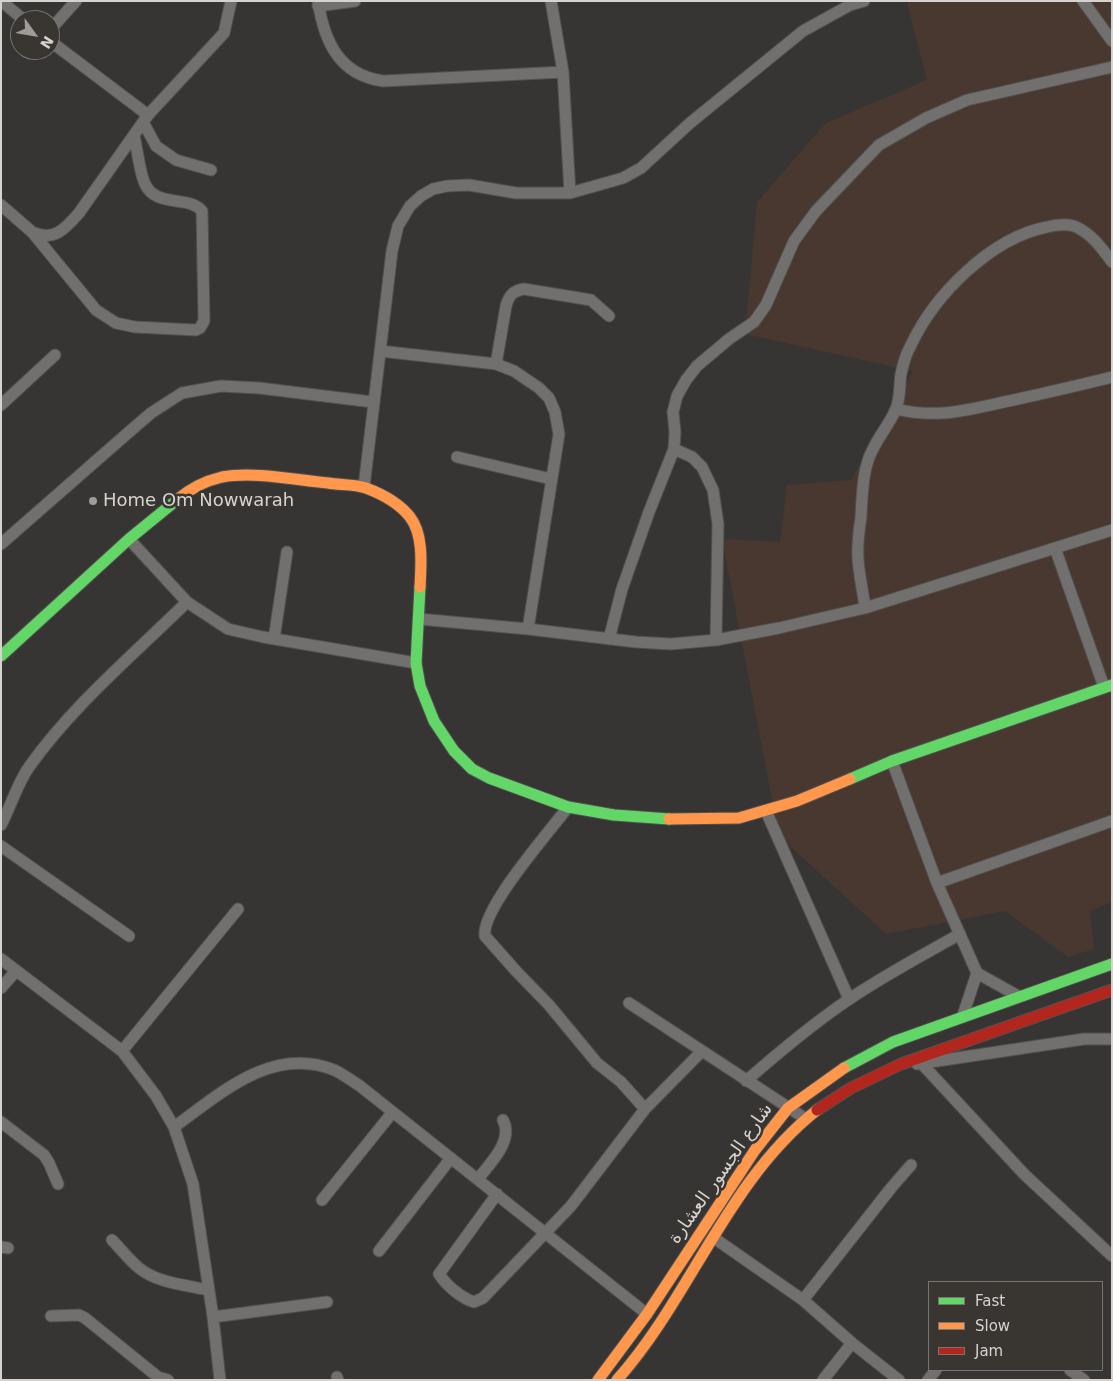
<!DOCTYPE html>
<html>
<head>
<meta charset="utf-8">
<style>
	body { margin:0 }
	#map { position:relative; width:1113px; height:1381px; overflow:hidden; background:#373533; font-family:"DejaVu Sans",sans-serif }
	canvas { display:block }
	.frame { position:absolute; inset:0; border:2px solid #d5d2d0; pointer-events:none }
	.legend { position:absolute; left:928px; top:1281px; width:175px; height:90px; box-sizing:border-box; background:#393531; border:1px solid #777471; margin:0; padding:6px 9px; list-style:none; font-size:15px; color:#d5d2d0 }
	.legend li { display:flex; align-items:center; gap:10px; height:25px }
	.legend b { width:25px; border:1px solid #777471 }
	.north { position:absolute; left:10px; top:10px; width:50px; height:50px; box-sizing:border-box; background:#393531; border:1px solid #777471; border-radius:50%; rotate:122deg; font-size:14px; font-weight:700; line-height:20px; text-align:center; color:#d5d2d0 }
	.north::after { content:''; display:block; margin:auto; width:18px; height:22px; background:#9e9b99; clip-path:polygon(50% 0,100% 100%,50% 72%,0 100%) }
</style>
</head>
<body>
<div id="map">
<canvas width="1113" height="1381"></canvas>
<div class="frame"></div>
<ul class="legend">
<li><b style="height:6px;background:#63d668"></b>Fast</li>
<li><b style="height:6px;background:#ff974d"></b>Slow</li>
<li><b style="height:6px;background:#b3261e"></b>Jam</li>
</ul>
<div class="north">N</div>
</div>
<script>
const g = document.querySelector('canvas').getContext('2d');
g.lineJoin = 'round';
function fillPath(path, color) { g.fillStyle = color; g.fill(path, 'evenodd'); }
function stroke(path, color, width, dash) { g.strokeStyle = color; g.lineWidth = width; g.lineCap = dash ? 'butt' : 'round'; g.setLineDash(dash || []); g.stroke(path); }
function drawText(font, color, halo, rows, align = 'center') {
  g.font = font + ' "DejaVu Sans",Cairo,sans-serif'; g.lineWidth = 5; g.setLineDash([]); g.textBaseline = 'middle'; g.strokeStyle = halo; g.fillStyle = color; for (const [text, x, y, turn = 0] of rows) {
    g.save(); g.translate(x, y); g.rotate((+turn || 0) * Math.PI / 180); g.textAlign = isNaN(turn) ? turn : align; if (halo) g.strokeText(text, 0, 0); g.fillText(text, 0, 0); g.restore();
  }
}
fillPath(new Path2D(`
	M908,1H1112V902L1090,911L1094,949L1068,957L1005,911L886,934L779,836L722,539L780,542L787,485L851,480L913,371L745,334L757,202L826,123L927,80L907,3Z`), '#483830');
const street = new Path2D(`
	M1,1L24,20
	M318,1C324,41 339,75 383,81L563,72
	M551,1L563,72L570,193
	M1083,1L1112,41
	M318,6L355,1
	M50,30L76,1
	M50,41L148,115
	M143,122L156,146L176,160L211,170
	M1,205L32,232L96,310L116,323L135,327L196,330L200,328L204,321L202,211C189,195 156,208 145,184C140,174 137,148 134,135
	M32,232C54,242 65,229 79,213L148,115L224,33L231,1
	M380,351L496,364L514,371L539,388L549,398L555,412L559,434L528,629
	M496,364L506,306C509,295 513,291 524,289L591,300L609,316
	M1,405L55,355
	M896,409C941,420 974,408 1018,399C1049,392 1080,385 1112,377
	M674,449L692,457L702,467L713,490L718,524L716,640
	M457,457L551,479
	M364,487L392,251L398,226L410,206L421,196L433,189L447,186L469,185L516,193H570L623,178L641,168L690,123L803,31L850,5L864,1
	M129,539L187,602L228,629L263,637L416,663
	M1,544L129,432L151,413L182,393L221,386L259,388L373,402
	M1055,548L1104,687
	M865,608C863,591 859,575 858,559C857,545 859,530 861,517C862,500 862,481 867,464C872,444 887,429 895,411C901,399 899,386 901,374C903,364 906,354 911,345C935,294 991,238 1047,227C1055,225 1066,224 1074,226C1091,233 1101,247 1112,262
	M419,619L528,629L636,642L671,644L716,640L779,628L865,608L1112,530
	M274,639L287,552
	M609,639L622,589L649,512L674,449L675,432L673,412L677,396L686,380L697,366L729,339L754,322L766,305L794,241L816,211L879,145L926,118L967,100L1112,67
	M892,761L937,883L977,973L1018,996
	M568,807C550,831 481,909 485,936L516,971L549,1005L597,1063L621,1082L645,1109
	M766,811L849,999
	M1,825C11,806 17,784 29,767C73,705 133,655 187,602
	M1,846L129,936
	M937,883L1112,821
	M1,959L122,1051L156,1096L174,1127L193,1184L213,1317L220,1380
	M1,988L16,971
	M629,1003L806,1119
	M963,1015L977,973
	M122,1051L238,909
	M917,1064L1084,1039H1112
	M922,1064L1024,1174L1112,1256
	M746,1081C778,1053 810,1026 845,1002C881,977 921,956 960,934
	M1,1122L44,1155L49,1163L58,1184
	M174,1127C220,1094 272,1045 334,1070C343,1074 352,1081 360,1086L647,1314
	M478,1179C490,1163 514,1141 503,1120
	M497,1194L439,1274C446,1285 461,1298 474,1302L483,1298L571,1206L645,1109L702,1051
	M322,1200L392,1113
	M714,1238L803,1300L852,1343L899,1380
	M112,1240C121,1249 129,1260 139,1268C157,1283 186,1285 209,1290
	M1,1247L8,1248
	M379,1251L451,1158
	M803,1300L891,1188L911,1165
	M51,1316L79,1315L85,1318L158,1377L168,1380
	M213,1317L327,1302
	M1070,1370L1084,1380
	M337,1377L338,1380
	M823,1380L852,1343
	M928,1380L936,1370`);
const fast = new Path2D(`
	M420,587L416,663L420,686L434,721L454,751L472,769L489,778L568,807L614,815L669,819
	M1,656L129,539L178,499
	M850,779L892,761L1112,685
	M844,1068L893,1042L1112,964`);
const slow = new Path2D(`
	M178,499C191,488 205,481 222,477C254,471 295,480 328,483C340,485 355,484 366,488C382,494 399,503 410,517C424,535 421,566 420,587
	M669,819L739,818L797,801L850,779
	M598,1380L647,1314L755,1150L788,1108L844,1068
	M617,1380C691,1297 727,1181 817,1110`);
const jam = new Path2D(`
	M817,1110L851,1088L901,1064L1112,990`);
stroke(street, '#52514f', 13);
stroke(fast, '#52514f', 13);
stroke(slow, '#52514f', 13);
stroke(jam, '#52514f', 13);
stroke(street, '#72706e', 11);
stroke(fast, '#63d668', 11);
stroke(slow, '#ff974d', 11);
stroke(jam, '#b3261e', 11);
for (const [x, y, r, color] of [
	[93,501,5,"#9e9b99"]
]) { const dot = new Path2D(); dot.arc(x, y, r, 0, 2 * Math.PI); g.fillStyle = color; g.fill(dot); stroke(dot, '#393531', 2); }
drawText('18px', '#d5d2d0', '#393531', [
	["Home Om Nowwarah",103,501]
], 'left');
drawText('18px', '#d5d2d0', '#393531', [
	["شارع الجسور العشارة",721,1174,-55]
]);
</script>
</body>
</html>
